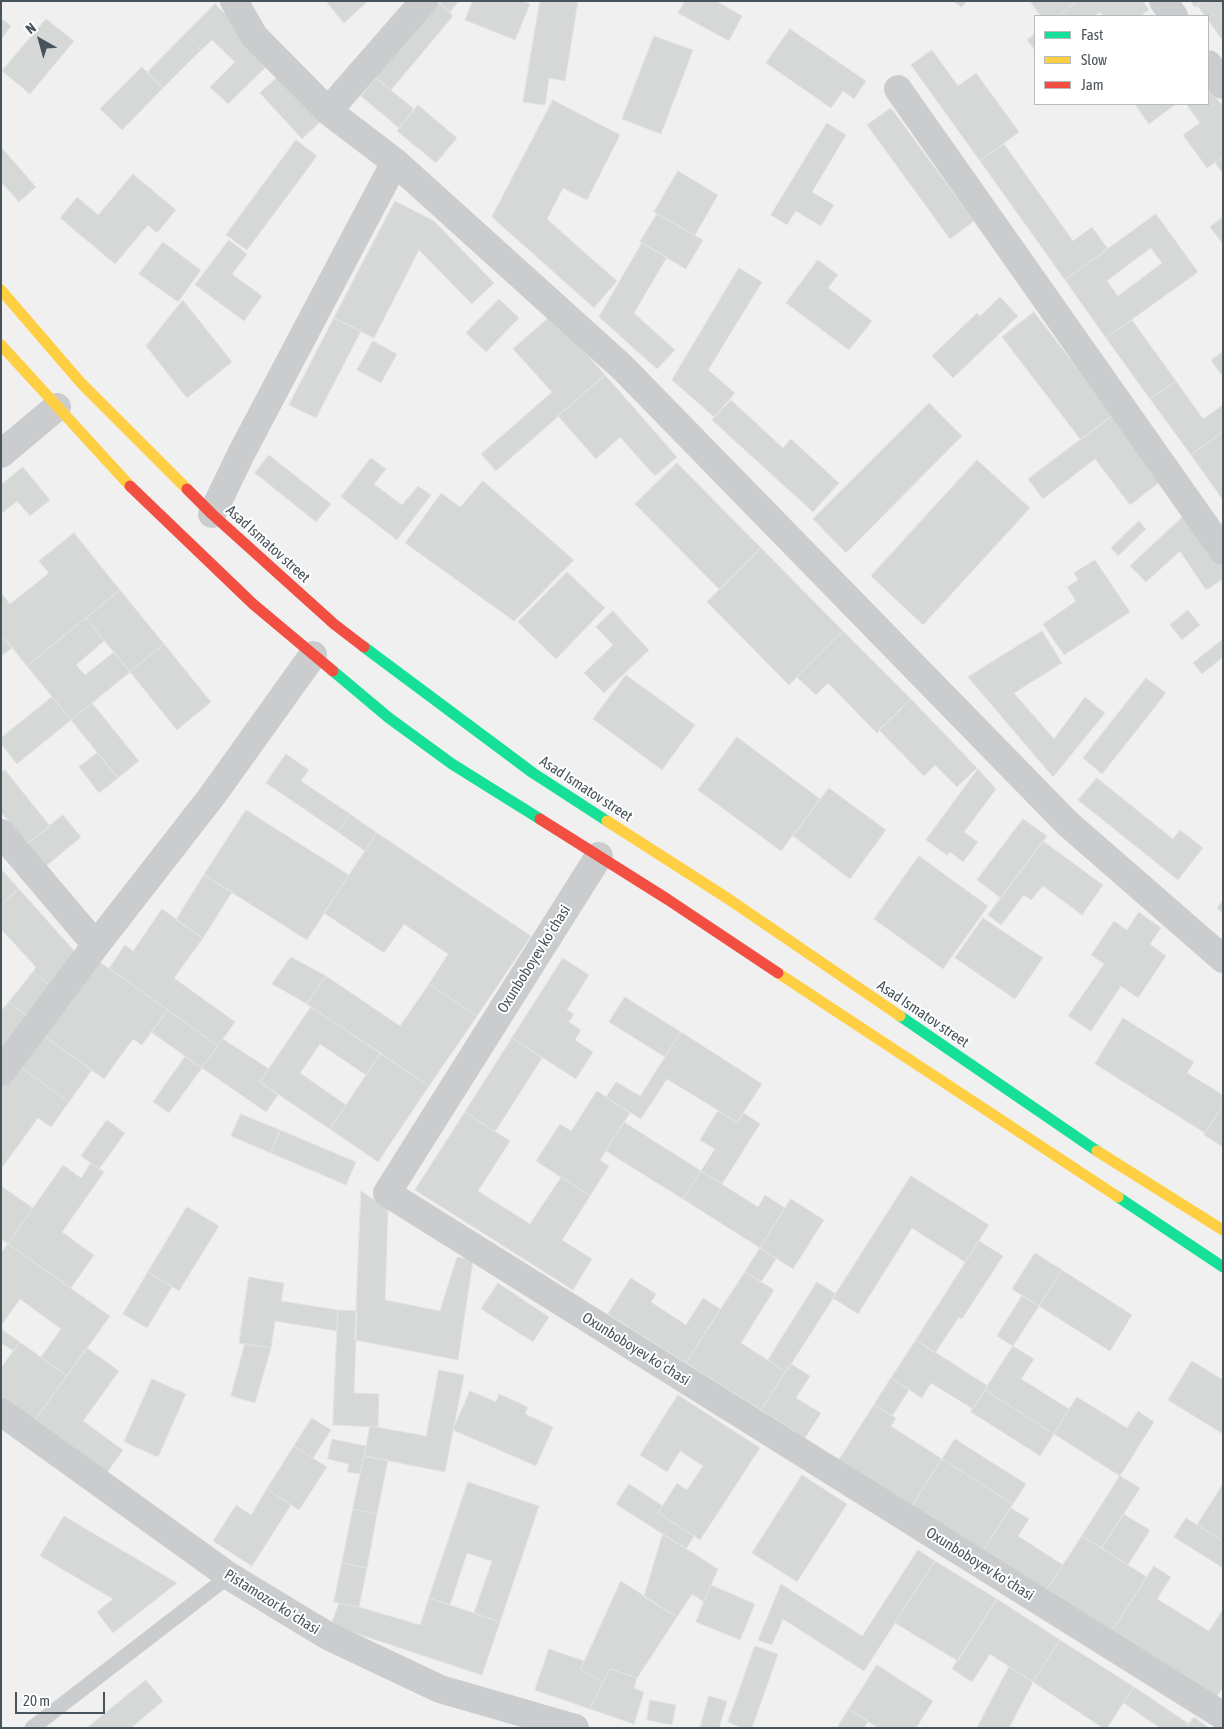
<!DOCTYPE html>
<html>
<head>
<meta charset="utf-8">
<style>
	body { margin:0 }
	#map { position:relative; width:1224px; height:1729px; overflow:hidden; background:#f0f0f0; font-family:"Asap Condensed",sans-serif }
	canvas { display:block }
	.frame { position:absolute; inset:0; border:2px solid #48545b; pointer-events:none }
	.legend { position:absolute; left:1034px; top:15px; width:175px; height:90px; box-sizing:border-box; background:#fff; border:1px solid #b6bbbd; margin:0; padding:6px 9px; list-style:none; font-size:15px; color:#48545b }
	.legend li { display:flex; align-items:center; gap:10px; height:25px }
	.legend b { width:25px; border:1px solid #b6bbbd }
	.north { position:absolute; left:15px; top:15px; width:50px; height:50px; -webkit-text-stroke:4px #fff; paint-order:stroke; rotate:322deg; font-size:14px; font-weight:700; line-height:20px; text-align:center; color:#48545b }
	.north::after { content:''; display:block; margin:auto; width:18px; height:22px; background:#48545b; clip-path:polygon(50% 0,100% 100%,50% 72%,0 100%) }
	.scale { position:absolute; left:15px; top:1692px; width:90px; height:22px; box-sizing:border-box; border:2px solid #48545b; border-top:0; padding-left:6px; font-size:15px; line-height:18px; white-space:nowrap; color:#48545b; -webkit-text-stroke:4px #fff; paint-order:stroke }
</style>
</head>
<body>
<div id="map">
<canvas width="1224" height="1729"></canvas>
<div class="frame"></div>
<ul class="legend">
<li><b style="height:6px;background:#16e098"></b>Fast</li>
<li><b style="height:6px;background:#ffcf43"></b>Slow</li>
<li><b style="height:6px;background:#f24e42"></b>Jam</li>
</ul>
<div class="north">N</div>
<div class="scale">20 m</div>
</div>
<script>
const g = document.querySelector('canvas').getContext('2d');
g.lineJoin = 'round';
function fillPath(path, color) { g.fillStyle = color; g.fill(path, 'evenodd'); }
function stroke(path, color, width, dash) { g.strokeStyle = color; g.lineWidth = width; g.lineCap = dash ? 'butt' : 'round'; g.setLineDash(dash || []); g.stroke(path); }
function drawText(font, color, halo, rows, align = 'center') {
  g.font = font + ' "Asap Condensed",sans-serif'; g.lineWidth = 4; g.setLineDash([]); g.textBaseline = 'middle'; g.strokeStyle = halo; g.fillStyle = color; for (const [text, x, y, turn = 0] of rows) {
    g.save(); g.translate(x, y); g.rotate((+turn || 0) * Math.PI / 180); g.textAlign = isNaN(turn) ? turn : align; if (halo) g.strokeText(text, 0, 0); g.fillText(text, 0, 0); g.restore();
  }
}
const building = new Path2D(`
	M326,1H368L344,23Z
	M437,1H459L450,12Z
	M437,1L453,16L391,90L371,74Z
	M473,1H522L530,4L515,40L465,20Z
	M540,1H578L565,81L549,78L545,105L523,102Z
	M685,1H716L742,16L729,41L678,13Z
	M953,1H967L962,7Z
	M1030,1H1078L1058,16H1041Z
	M1078,1H1143L1149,10L1140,16H1103L1100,12L1095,16H1058Z
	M1191,1H1203L1195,7Z
	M1203,1H1223V41L1208,20V16H1205L1197,5Z
	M215,4L272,61L228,104L210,87L235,62L212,40L201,50L185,34Z
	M1,18L11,26L1,39Z
	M46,19L74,41L30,94L2,71Z
	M790,29L866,81L854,99L843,91L831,108L766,63Z
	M185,34L201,50L163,88L147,73Z
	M1035,34V50L1027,40Z
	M654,36L693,50L661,134L622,119Z
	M932,50L958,86L976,73L1019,132L980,161L911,65Z
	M142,67L163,88L122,130L100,109Z
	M280,75L321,121L302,139L260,93Z
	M376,78L414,109L399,128L361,96Z
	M1208,87L1223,107V157L1207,168L1183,135L1200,123L1186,104H1208Z
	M553,100L620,135L587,200L563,188L547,219L617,281L594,308L492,217Z
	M1135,104H1176L1149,124Z
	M418,105L457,138L436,163L397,131Z
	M891,108L974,221L950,239L867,125Z
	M827,123L846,135L812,192L834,205L821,226L796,211L787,225L771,215Z
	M296,140L317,156L247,250L226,235Z
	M1004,144L1073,241L1092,227L1108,249L1065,280L980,161Z
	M1,147L36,187L19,202L1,182Z
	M1223,157V173L1215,163Z
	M678,171L718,195L695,235L654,212Z
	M133,174L176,210L157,233L148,225L115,264L60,218L77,197L98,215Z
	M395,201L434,221L494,283L472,304L419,250L374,338L334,318Z
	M657,214L703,240L686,269L640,242Z
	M1156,214L1198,272L1106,338L1065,280ZM1151,248L1162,263L1118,296L1107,281Z
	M1223,217V244L1210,227Z
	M229,240L247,254L232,274L262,296L244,321L195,285Z
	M163,242L201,270L178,302L139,274Z
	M642,243L667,257L634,313L675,350L657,369L599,317Z
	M818,260L838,275L828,288L872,321L849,350L786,303Z
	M739,268L762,282L708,370L735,393L714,417L672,380Z
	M1000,297L1018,316L953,378L932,356L977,313L980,316Z
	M499,299L519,318L486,352L466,333Z
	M183,300L232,362L187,398L146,346Z
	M1034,312L1111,412L1116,413L1081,440L1002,337Z
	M552,315L605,375L496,471L481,454L552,392L513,349Z
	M334,318L361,331L316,418L289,405Z
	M1132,320L1176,381L1150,399L1106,338Z
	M373,341L397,354L381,383L357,370Z
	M1223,352V377L1211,360Z
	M605,375L677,457L655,476L620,437L596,459L558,416Z
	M1176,381L1203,419L1223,405V432L1191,455L1150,399Z
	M731,400L783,448L791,439L839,483L813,512L712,420Z
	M929,403L962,436L846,553L813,519Z
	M1116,413L1165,478L1130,505L1095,459L1043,499L1028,479Z
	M1223,432V500L1191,455Z
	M269,455L331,504L316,522L255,473Z
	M371,458L386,469L374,484L402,505L418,486L431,495L397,540L341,497Z
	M977,460L1030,508L923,625L871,576Z
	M677,463L761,548L720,590L635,504Z
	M23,467L50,500L30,516L17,501L1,514V485Z
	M483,481L574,560L514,621L405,543L441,493L460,507Z
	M1187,513L1223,566V579L1206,590L1180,551L1146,582L1130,566Z
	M1139,521L1146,529L1118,556L1111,548Z
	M74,533L120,590L27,666L1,634V593L10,604L49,573L39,561Z
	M761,548L843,631L789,685L707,602Z
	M1095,560L1130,612L1064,655L1043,624L1076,601L1067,587L1078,580L1074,573Z
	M567,572L605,608L556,659L518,622Z
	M120,590L164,644L130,672L86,618Z
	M1188,610L1200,625L1182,640L1170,625Z
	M613,611L649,650L604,693L584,673L613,645L596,627Z
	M86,618L104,641L76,665L85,675L114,652L130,672L71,720L27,666Z
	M843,631L911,699L877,733L828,683L816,695L797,677Z
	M1042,631L1062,663L1014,693L1054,739L1085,697L1105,713L1053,777L968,677Z
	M1,634L12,648L1,656Z
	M1222,640L1223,657L1202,674L1193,663Z
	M164,644L211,702L177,730L130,672Z
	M626,675L695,725L662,770L593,719Z
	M1146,678L1166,693L1102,774L1083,758Z
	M52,697L71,720L17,764L1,744V738Z
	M911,699L977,768L957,787L935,765L924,776L879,730Z
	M92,703L139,761L118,778L71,720Z
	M737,737L820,799L781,851L698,790Z
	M97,753L118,778L99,793L79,767Z
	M286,754L309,770L301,781L350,814L338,832L266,783Z
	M978,769L996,789L964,832L978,842L963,862L950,852L947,855L926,840Z
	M5,770L50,826L27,844L1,812V773Z
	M1097,778L1173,839L1180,830L1203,848L1178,880L1078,800Z
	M829,788L886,830L850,879L793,836Z
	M246,810L349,875L307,940L204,875Z
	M350,814L377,833L365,851L338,832Z
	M63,815L81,837L46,866L27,844Z
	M1023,819L1047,836L1001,898L977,880Z
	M377,833L531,936L477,1016L429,984L448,954L404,924L384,953L324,913Z
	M1043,841L1103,885L1082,915L1043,886L1031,900L1024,895L1001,925L988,915Z
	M919,856L988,906L943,969L874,919Z
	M1,869L19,889L1,904Z
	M204,875L232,892L203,938L176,920Z
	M19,889L78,955L52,987L33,972L36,967L1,929V904Z
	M1223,901V913L1217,908Z
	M162,909L203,938L174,978L235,1022L218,1046L109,968L125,945L133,951Z
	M1139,912L1161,928L1150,944L1166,956L1138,998L1121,986L1091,1031L1068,1016L1104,964L1091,955L1114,921L1127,930Z
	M983,918L1043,958L1015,999L955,958Z
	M291,957L326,976L307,1004L272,984Z
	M94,958L168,1010L142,1045L133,1039L104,1079L40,1033Z
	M563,958L589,975L567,1010L574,1014L569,1022L581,1030L575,1040L593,1052L576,1079L512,1038Z
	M33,972L52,987L28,1017L9,1002Z
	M326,976L400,1026L429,984L477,1016L429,1086L307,1004Z
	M625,997L681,1032L665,1057L609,1022Z
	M9,1002L28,1017L1,1052V1011Z
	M311,1007L381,1053L366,1075L320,1044L300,1073L346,1105L330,1129L260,1082Z
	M168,1010L218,1046L202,1068L151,1032Z
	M1123,1018L1194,1062L1187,1073L1223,1095V1105L1205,1133L1095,1064Z
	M681,1032L762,1084L737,1122L667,1079L641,1119L606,1097L616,1082L640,1096Z
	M40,1033L92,1070L69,1102L17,1065Z
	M512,1038L542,1058L495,1132L465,1112Z
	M223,1039L269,1069L260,1082L278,1095L266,1112L202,1068Z
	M381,1053L429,1086L378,1162L330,1129Z
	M185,1057L202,1068L169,1113L153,1102Z
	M17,1065L69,1102L51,1127L38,1118L1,1169V1088Z
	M597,1091L630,1113L600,1160L609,1166L590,1196L536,1161L560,1124L571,1131Z
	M1223,1105V1147L1204,1135Z
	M718,1111L737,1122L744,1113L760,1124L722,1184L701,1171L715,1149L700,1140Z
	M465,1112L510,1141L478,1191L530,1224L561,1177L590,1196L562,1240L592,1259L573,1290L415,1190Z
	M241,1114L280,1130L271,1153L231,1136Z
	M107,1120L125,1133L99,1169L81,1156Z
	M624,1122L701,1171L683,1199L606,1151Z
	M280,1130L356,1162L346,1185L271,1153Z
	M91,1163L104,1172L62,1232L94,1255L71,1288L8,1244L63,1165L81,1178Z
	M701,1171L758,1207L765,1195L785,1208L760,1248L683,1199Z
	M911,1176L989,1225L965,1262L912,1228L858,1314L833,1298Z
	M1,1186L33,1208L8,1244L1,1239Z
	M361,1191L388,1209L385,1300L440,1311L457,1257L473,1260L458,1360L355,1340Z
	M791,1199L824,1220L793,1269L760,1248Z
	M187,1207L219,1226L179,1291L148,1272Z
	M979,1241L1003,1256L962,1319L959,1317L935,1353L916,1340Z
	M8,1244L110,1316L67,1376L41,1357L61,1329L20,1299L1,1326V1253Z
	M760,1248L776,1259L761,1282L745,1272Z
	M1035,1253L1062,1270L1039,1306L1012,1289Z
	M1062,1270L1132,1315L1110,1351L1039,1306Z
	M148,1272L172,1287L147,1328L123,1314Z
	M745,1272L774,1290L741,1343L786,1372L761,1410L686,1363Z
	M249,1277L284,1283L281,1301L338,1310L337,1331L275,1321L271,1348L239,1343Z
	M631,1278L656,1294L651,1302L686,1325L703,1298L720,1309L686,1363L608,1314Z
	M817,1282L836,1294L786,1372L768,1360Z
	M498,1283L549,1317L533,1342L481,1309Z
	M1022,1296L1039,1306L1013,1346L997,1336Z
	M338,1310L357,1311L354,1393L379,1394L378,1427L333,1425Z
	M1,1329L20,1342L14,1351L1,1343Z
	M916,1340L988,1386L973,1409L931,1383L922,1398L891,1378Z
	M20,1342L67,1376L33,1423L1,1400V1368Z
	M245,1344L271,1348L255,1403L231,1396Z
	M1013,1346L1034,1359L1021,1379L1069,1409L1054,1434L985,1390Z
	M87,1348L119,1371L83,1421L123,1450L106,1474L33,1423Z
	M1192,1361L1223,1380V1434L1168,1400Z
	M791,1364L810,1376L796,1398L821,1413L805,1438L761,1410Z
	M439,1370L464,1375L445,1472L364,1456L370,1426L426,1436Z
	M891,1378L909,1390L892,1416L874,1405Z
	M152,1379L186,1394L158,1457L124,1442Z
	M985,1390L1054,1434L1040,1456L971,1412Z
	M470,1391L496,1402L499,1394L528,1407L525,1414L553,1427L536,1466L453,1430Z
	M678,1395L760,1448L700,1540L658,1513L677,1483L687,1490L703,1466L680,1451L667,1472L640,1455Z
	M1077,1397L1127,1428L1138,1411L1154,1422L1120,1476L1054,1434Z
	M874,1405L896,1418L891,1426L942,1459L912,1506L839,1460Z
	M312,1418L331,1430L313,1458L294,1446Z
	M332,1439L366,1446L360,1474L347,1472L349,1464L328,1459Z
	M955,1439L1026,1484L1013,1504L942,1459Z
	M294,1446L327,1467L299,1510L267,1489Z
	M364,1456L388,1460L377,1514L353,1509Z
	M942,1459L1013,1504L983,1551L912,1506Z
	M802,1475L847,1504L797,1582L752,1553Z
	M1120,1476L1140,1488L1102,1548L1082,1536Z
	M468,1482L539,1506L500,1622L474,1613L492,1561L467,1553L450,1605L429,1598Z
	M629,1484L663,1506L658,1513L694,1536L686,1549L616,1504Z
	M1223,1484V1541L1197,1525Z
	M267,1489L291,1505L252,1566L213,1541L236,1505L251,1515Z
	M1011,1508L1029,1519L1018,1536L1063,1565L1046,1591L983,1551Z
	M353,1509L377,1514L367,1568L342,1563Z
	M1123,1514L1150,1530L1128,1565L1102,1548Z
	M64,1516L177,1583L113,1633L97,1612L113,1599L40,1556Z
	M1186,1518L1223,1541V1568L1174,1537Z
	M663,1534L718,1569L704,1602L692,1594L677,1617L644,1597Z
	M1082,1536L1147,1577L1111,1633L1046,1591Z
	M918,1550L935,1561L864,1671L783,1619L772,1645L758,1640L781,1584L862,1636Z
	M935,1561L997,1599L958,1661L895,1623Z
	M342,1563L367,1568L359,1607L334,1602Z
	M1154,1566L1171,1577L1157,1599L1209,1631L1223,1609V1687L1215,1699L1111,1633Z
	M621,1581L677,1617L637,1678L610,1669L603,1683L581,1669Z
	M711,1585L755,1604L740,1640L696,1622Z
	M429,1598L500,1622L482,1675L331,1625L339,1603L359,1607L420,1625Z
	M997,1599L1060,1640L1033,1682L990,1654L972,1682L952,1669Z
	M1060,1640L1134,1687L1107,1728H1103L1033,1682Z
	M755,1646L778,1654L752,1728H742L728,1722Z
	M549,1649L584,1661L581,1669L603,1683L590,1709L535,1690Z
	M877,1665L933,1701L916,1728H878L849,1709Z
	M1009,1667L1033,1682L1009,1728H977Z
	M610,1669L637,1678L634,1688L644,1692L634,1724L590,1709Z
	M146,1680L163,1701L131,1728H87Z
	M1134,1687L1189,1724L1186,1728H1160L1124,1703Z
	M709,1696L727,1701L719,1728H700Z
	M650,1700L676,1705L672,1725L647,1720Z
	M849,1709L868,1721L864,1728H837Z
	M1194,1717L1209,1728H1186Z`);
fillPath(building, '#d6d8d8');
stroke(building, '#e1e2e3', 1);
stroke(new Path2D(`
	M32,1728L229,1576`), '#caccce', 15);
stroke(new Path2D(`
	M234,1L254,36L328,111L395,162L622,367L1067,823L1223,959
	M1163,1L1174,16
	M1208,64L1223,85
	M898,89L1223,551
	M328,111L424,1
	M1,454L57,407
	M212,514L242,452L395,162
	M1,833L96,945
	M599,856L387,1193L1223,1716
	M1,1072L96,945L212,796L313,655
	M1,1412L229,1576L328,1636L440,1689L575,1728`), '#caccce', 28);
stroke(new Path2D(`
	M364,647L533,773L607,821
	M333,671L389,718L452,764L540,819
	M900,1016L1097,1151
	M1118,1197L1223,1267`), '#16e098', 11);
stroke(new Path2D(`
	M1,290L81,383L187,489
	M1,345L130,486
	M607,821L727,898L900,1016
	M778,973L1118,1197
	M1097,1151L1223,1230`), '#ffcf43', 11);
stroke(new Path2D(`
	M130,486L253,604L333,671
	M187,489L212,514L334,624L364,647
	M540,819L667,899L778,973`), '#f24e42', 11);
drawText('15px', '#48545b', '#fff', [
	["Asad Ismatov street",268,544,42],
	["Asad Ismatov street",586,789,33],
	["Oxunboboyev koʻchasi",534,959,-58],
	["Asad Ismatov street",923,1014,34],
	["Oxunboboyev koʻchasi",636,1349,32],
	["Oxunboboyev koʻchasi",980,1564,32],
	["Pistamozor koʻchasi",272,1602,32]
]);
</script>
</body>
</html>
